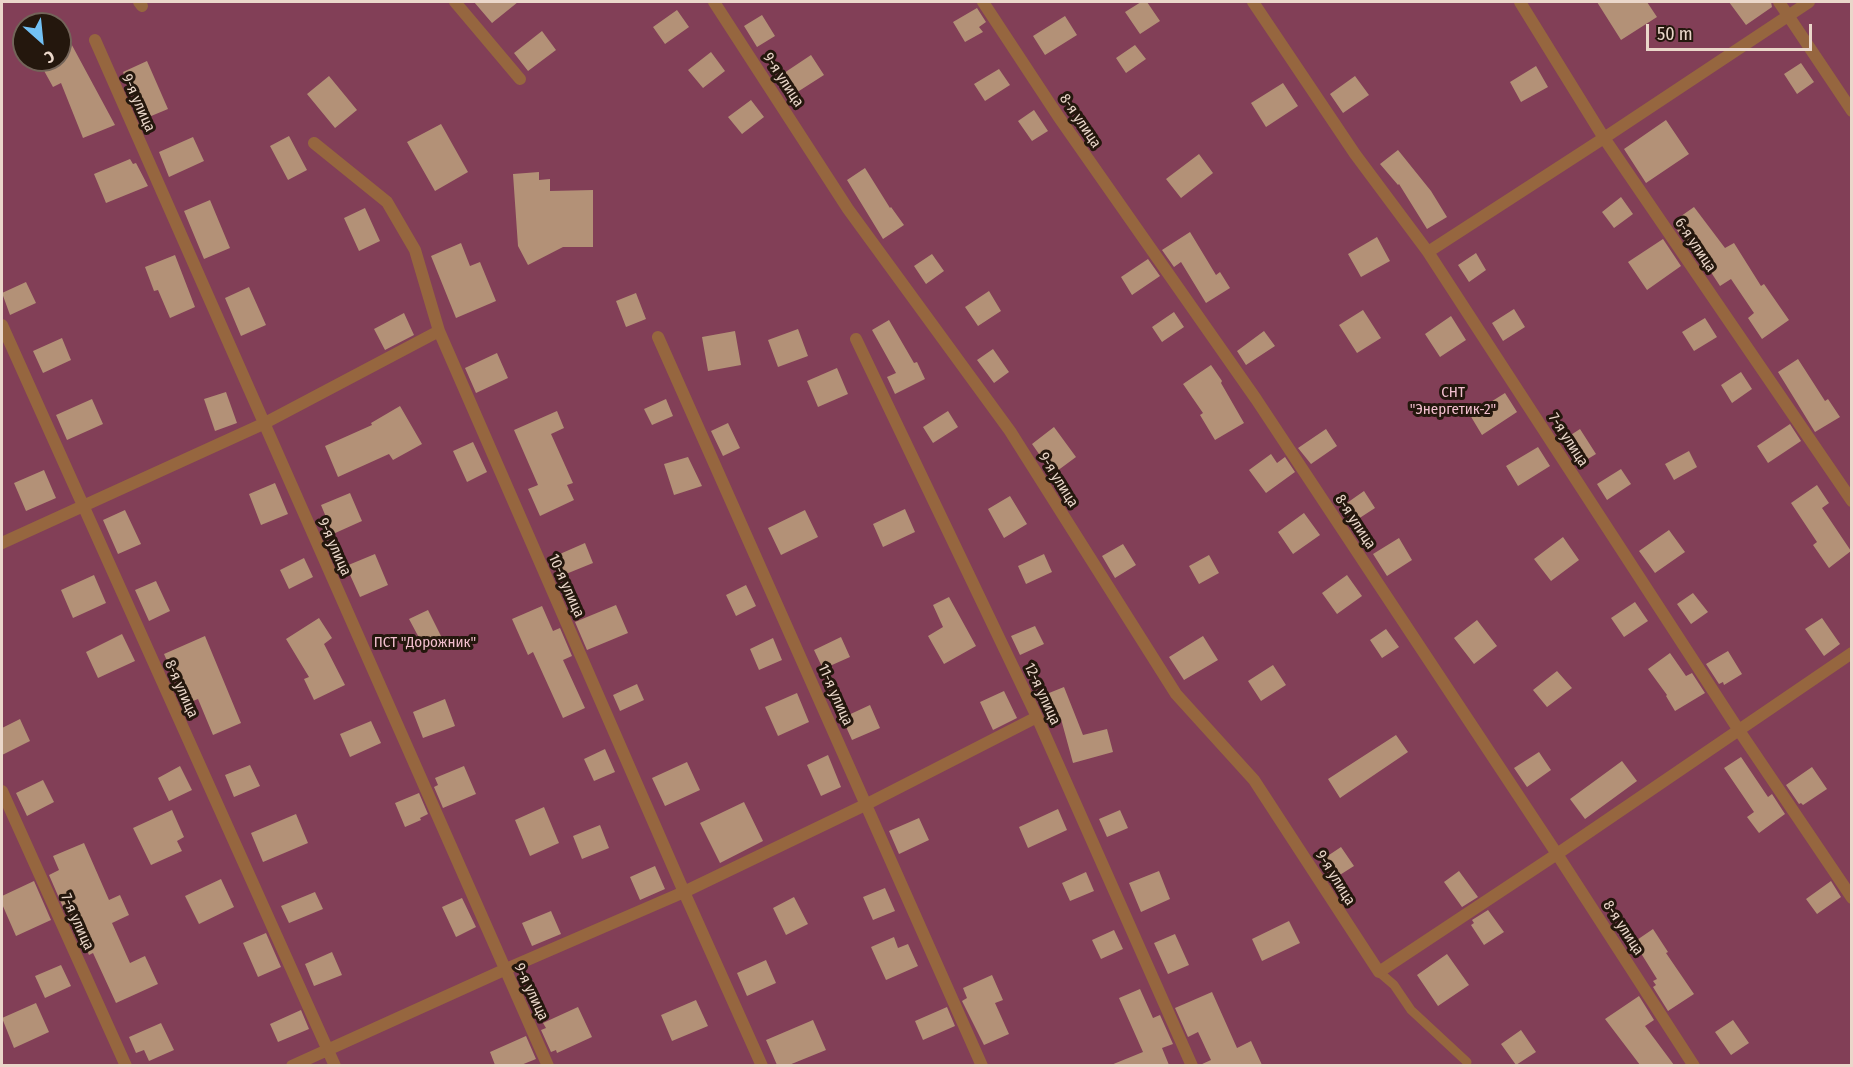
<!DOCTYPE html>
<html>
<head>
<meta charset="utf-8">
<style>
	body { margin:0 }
	#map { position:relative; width:1853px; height:1067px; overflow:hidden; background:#472b13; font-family:"Fira Sans Condensed",sans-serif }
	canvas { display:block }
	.frame { position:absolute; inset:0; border:3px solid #ead7ca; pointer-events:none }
	.north { position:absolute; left:12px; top:12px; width:60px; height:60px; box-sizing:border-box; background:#24170d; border:2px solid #736459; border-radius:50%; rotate:153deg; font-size:16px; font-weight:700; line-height:24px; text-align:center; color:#ead7ca }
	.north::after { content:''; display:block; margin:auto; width:21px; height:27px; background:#72c1f5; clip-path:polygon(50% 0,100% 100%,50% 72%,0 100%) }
	.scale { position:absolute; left:1646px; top:24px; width:166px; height:27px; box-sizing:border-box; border:3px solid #ead7ca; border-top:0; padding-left:8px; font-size:18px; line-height:21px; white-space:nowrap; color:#ead7ca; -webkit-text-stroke:4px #24170d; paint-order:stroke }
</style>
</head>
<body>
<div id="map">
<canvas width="1853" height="1067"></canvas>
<div class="frame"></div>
<div class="north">С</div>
<div class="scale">50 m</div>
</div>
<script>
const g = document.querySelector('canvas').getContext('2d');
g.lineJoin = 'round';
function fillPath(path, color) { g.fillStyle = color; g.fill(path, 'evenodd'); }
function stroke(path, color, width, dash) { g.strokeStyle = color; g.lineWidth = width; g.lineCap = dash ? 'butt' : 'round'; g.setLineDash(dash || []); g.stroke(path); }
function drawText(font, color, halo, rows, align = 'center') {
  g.font = font + ' "Fira Sans Condensed",sans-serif'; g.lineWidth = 6; g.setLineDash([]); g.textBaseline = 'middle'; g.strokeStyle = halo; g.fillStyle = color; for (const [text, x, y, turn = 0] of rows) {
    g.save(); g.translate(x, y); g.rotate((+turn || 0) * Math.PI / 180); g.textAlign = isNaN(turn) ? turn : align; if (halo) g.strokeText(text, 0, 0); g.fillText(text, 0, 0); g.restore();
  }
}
fillPath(new Path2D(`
	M2,2H1851V1065L2,1066ZM24,24H60V60H24Z`), '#823f57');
fillPath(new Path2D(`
	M474,2H518L492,23Z
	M1141,2H1147L1160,21L1140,34L1125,12Z
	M1597,2H1647L1657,17L1621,40Z
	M1729,2H1771L1772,7L1746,25Z
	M977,8L986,22L979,27L983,32L965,42L953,22Z
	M677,10L689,27L665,44L653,27Z
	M762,15L775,36L757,47L744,26Z
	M1065,16L1077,35L1045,55L1033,36Z
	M60,23L115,125L83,138L61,83L53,87L42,67L56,60H60Z
	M542,31L556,50L528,71L514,53Z
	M1135,45L1146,59L1126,73L1116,58Z
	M711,52L725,71L703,88L688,70Z
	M811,55L824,75L788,98L775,79Z
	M147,61L168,109L144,119L123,72Z
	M1801,63L1814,82L1797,94L1784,74Z
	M1536,66L1548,87L1521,102L1510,82Z
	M999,69L1010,85L985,101L974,84Z
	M329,76L357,110L335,128L307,94Z
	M1355,76L1369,95L1343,113L1330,94Z
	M1283,83L1298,106L1266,127L1251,103Z
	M751,100L764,117L742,134L728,117Z
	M1034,110L1048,131L1032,141L1018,121Z
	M1666,120L1689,154L1646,183L1624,149Z
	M441,124L468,172L435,191L407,142Z
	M289,136L307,170L288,180L270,146Z
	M193,137L204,161L169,177L159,152Z
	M1398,150L1431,191L1447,217L1427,229L1399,184L1398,185L1380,164Z
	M1199,154L1213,173L1181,198L1166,179Z
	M130,159L133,164L136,163L148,186L106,203L94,174Z
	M865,168L890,208L891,207L904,225L883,239L847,180Z
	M539,172V180L550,179V191L593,190V247H563L528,265L518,246L513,174Z
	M1621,197L1633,214L1614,228L1602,212Z
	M210,200L230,248L204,259L184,211Z
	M1694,207L1725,248L1734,243L1761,286L1764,284L1789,320L1762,339L1748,318L1754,313L1731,279L1720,286L1699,254L1695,257L1677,230L1680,228L1674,221Z
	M365,208L380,241L359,251L344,218Z
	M1190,232L1216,275L1220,272L1230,288L1206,303L1181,262L1174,267L1162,250Z
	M1377,237L1390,261L1361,277L1348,254Z
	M1663,239L1681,266L1647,290L1628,262Z
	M461,243L470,266L480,262L496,301L456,318L431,256Z
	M1476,253L1486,270L1469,282L1458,265Z
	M932,254L944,271L926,284L914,266Z
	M175,255L195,307L170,318L158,290L154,291L145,267Z
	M1148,259L1160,276L1132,295L1121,277Z
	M26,282L36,303L10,315L2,293Z
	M249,287L266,325L241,336L225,298Z
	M989,291L1001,311L978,326L965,307Z
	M636,293L646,319L626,327L616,301Z
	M1514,309L1525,327L1503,341L1492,323Z
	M1363,310L1381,338L1357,353L1339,325Z
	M1174,312L1184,327L1162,342L1152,327Z
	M404,313L414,335L385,350L374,329Z
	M1451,316L1466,340L1440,357L1425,334Z
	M1705,318L1717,337L1694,351L1682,332Z
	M889,320L914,363L917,362L925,379L895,394L887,377L896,373L872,330Z
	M798,329L808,356L778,367L768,340Z
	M735,331L741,365L708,371L702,337Z
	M1264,331L1275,346L1246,365L1237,351Z
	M62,338L71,360L43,373L33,351Z
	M993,349L1009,372L994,383L977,360Z
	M497,353L508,378L476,393L465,368Z
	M1798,359L1825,401L1828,399L1840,417L1815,432L1778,372Z
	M1211,365L1222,381L1221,383L1244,423L1215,440L1200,415L1203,413L1183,384Z
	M837,368L848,394L818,407L807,381Z
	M1741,372L1752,389L1732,403L1721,385Z
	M226,392L237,423L215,431L204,399Z
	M1505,393L1517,412L1482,435L1470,415Z
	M92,399L103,424L67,440L56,415Z
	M666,399L673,416L652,425L644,409Z
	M400,406L422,444L393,460L389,454L338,477L325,446L372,425L371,423Z
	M557,411L564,428L551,434L573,483L567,485L574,500L540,516L528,489L538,485L514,430Z
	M948,411L958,427L933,443L923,427Z
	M728,423L740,448L723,456L711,431Z
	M1790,424L1801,441L1768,463L1757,446Z
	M1054,427L1076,457L1053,474L1032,444Z
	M1326,429L1337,446L1311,464L1298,448Z
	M1580,429L1596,454L1578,465L1563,440Z
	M473,442L487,472L467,482L453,451Z
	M1538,447L1550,466L1518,486L1506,466Z
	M1689,451L1697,467L1674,480L1665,464Z
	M1271,454L1277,463L1285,457L1295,472L1266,493L1249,470Z
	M688,457L702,486L674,495L664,464Z
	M1621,469L1631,484L1607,500L1597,484Z
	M44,470L56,498L26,511L14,483Z
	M275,483L288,514L261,525L249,494Z
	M1817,485L1829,503L1822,508L1851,551L1829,568L1813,545L1817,542L1791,503Z
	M1364,491L1375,508L1355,521L1344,505Z
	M350,493L362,521L333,534L321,505Z
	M1010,496L1027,524L1004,538L988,509Z
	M905,509L915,532L883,547L873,524Z
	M125,510L141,544L118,554L103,520Z
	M805,510L818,537L781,555L768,528Z
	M1304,513L1320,535L1293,554L1278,532Z
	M1669,530L1685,552L1655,573L1639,551Z
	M1563,537L1579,560L1551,581L1534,559Z
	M1399,538L1412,560L1387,576L1373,554Z
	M585,543L593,563L561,576L553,557Z
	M1123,544L1136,565L1115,578L1102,556Z
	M375,554L388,585L360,597L346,566Z
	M1044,554L1052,572L1026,584L1018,566Z
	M1209,555L1219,573L1199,584L1189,566Z
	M304,558L313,577L289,589L280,570Z
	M94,575L106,603L73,618L61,590Z
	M1347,575L1362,596L1337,614L1322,593Z
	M156,581L170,611L149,621L135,590Z
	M746,585L756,606L736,616L726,595Z
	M1693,593L1708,612L1691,624L1677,604Z
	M949,597L976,646L944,664L928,636L943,627L933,605Z
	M1635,602L1648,621L1624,637L1611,618Z
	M616,605L628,633L587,650L575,622Z
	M542,606L553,631L560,628L572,656L563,660L585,708L563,718L533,652L528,655L512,619Z
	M428,610L443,640L425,649L409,619Z
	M319,618L332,638L324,644L345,685L314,700L304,679L309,677L286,639Z
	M1822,618L1840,644L1824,656L1805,629Z
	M1477,620L1497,646L1474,664L1454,638Z
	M1035,626L1044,644L1020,655L1011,636Z
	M1386,629L1399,647L1382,658L1370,640Z
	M122,634L135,661L98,678L86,652Z
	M205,636L241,723L213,735L198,699L186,704L164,654Z
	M1203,636L1218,660L1184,680L1169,657Z
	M841,637L850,657L823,669L814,650Z
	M773,638L782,660L759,670L750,649Z
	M1728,651L1742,674L1724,685L1723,682L1719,684L1706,664Z
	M1670,653L1686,676L1692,673L1705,693L1675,711L1666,696L1667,695L1648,669Z
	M1273,665L1286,685L1261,701L1248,681Z
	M1557,671L1572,688L1547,707L1533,690Z
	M637,684L644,700L620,711L613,695Z
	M1064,687L1083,735L1107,729L1113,752L1073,763L1061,719L1049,723L1039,697Z
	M1004,691L1017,718L993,730L980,702Z
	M797,693L809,722L778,736L765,707Z
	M445,699L455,726L423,738L413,712Z
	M870,705L880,728L852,740L842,718Z
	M20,719L30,741L2,755V728Z
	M371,721L381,743L350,757L340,734Z
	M1396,735L1408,752L1340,798L1328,779Z
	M605,749L615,772L594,781L584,759Z
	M1539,752L1551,770L1527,787L1514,768Z
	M828,755L841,787L821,796L807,765Z
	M1741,757L1768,797L1772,794L1785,814L1759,833L1747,817L1754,812L1724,768Z
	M1622,761L1637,781L1585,819L1570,799Z
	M687,762L700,790L665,806L652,778Z
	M250,765L260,786L234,797L225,775Z
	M180,766L192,790L169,801L158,778Z
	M464,766L476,794L443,808L434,787L438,785L435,778Z
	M1812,767L1827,789L1803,805L1801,803L1799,804L1786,785Z
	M43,780L54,802L27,816L16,793Z
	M419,793L428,814L420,818L421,820L405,827L395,803Z
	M744,802L763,841L720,863L700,823Z
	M544,807L559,843L530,856L515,820Z
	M1058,809L1067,830L1028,848L1019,827Z
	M172,810L184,837L177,841L182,851L151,865L133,828Z
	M1120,810L1128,828L1107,837L1099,819Z
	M296,814L308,843L263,862L251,833Z
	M919,818L929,840L899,854L889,831Z
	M600,825L609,848L582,859L573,836Z
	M84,843L109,900L120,895L129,915L112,923L130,963L145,956L158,984L116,1003L93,953L89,955L69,912L66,914L49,875L59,870L53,856Z
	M1341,847L1354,866L1335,878L1323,859Z
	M655,866L665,889L640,900L630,877Z
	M1159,871L1170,899L1141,912L1129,883Z
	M1459,871L1478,897L1462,907L1444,882Z
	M1086,872L1094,891L1070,901L1062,883Z
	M221,879L234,907L199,924L185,896Z
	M34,881L51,920L16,936L2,904V896Z
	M1831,881L1841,897L1817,914L1806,899Z
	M885,888L895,911L873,920L863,897Z
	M315,892L323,909L289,923L281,906Z
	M794,897L808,924L786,935L773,908Z
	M462,898L476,927L456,937L442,907Z
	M1488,910L1504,932L1484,945L1471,925L1474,923L1472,920Z
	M551,911L561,934L532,946L522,923Z
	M1289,921L1300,943L1262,961L1252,939Z
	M1653,929L1668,952L1666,953L1694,994L1668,1011L1653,987L1656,985L1653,981L1657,979L1634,942Z
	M1114,930L1123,949L1101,959L1092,940Z
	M266,933L281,967L258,977L243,943Z
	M1175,934L1189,965L1168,974L1154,943Z
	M894,937L898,948L908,944L918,966L886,980L871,947Z
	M332,952L342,975L314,986L305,964Z
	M1447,954L1469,985L1438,1006L1417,975Z
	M766,960L776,983L747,996L737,973Z
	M61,965L71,986L45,998L35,976Z
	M992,975L1003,1000L995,1003L1009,1034L984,1045L962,1001L967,998L963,988Z
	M1140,989L1153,1018L1160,1015L1173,1044L1162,1048L1169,1065H1111L1143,1052L1119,998Z
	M1212,992L1237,1048L1251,1041L1262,1065H1200L1211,1060L1198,1032L1188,1037L1175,1008Z
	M1639,996L1654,1020L1645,1026L1674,1065H1640L1605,1019Z
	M696,1000L708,1026L672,1041L661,1015Z
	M36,1003L49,1032L14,1048L2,1018Z
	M578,1007L592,1037L557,1053L556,1050L551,1052L541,1030L546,1028L543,1023Z
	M947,1007L955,1026L923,1040L915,1021Z
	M301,1010L309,1029L278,1042L270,1024Z
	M813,1020L826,1050L789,1065H777L766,1040Z
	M1733,1020L1749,1043L1731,1055L1715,1032Z
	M161,1023L174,1050L149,1061L144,1050L136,1053L129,1037Z
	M1521,1030L1536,1052L1516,1065L1501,1044Z
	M526,1036L536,1059L521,1065H495L490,1052Z`), '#b39177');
stroke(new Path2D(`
	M1379,972L1394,985L1411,1010L1467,1062`), '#96663f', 9);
stroke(new Path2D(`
	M139,2L142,6
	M455,2L520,79
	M714,2L848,209L1010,431L1176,694L1254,780L1379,972L1557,854L1852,653
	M983,2L1058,116L1256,399L1557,854L1694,1066
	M1253,2L1355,154L1428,252L1738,729L1852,898
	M1520,2L1604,138L1852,501
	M1779,2L1852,111
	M95,40L548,1066
	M314,143L387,202L415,250L439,331L684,892L762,1066
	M1428,252L1604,138L1809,2
	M2,325L335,1066
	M658,337L982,1066
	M856,339L1037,717L1192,1066
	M2,543L263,424L439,331
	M2,791L126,1066
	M292,1066L504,970L684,892L867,804L1037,717`), '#96663f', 12);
drawText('15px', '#ead7ca', '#24170d', [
	["9-я улица",783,80,57],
	["9-я улица",138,103,66],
	["8-я улица",1080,121,56],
	["6-я улица",1695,245,56],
	["7-я улица",1568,440,57],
	["9-я улица",1058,480,58],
	["8-я улица",1355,522,57],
	["9-я улица",334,547,66],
	["10-я улица",566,586,66],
	["8-я улица",181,689,66],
	["12-я улица",1042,694,65],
	["11-я улица",835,695,66],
	["9-я улица",1335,878,58],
	["7-я улица",77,922,66],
	["8-я улица",1623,928,57],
	["9-я улица",531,992,65]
]);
drawText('15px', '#f2bfce', '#24170d', [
	["СHТ",1453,393],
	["\"Энергетик-2\"",1453,410],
	["ПСТ \"Дорожник\"",425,643]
]);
</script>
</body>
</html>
